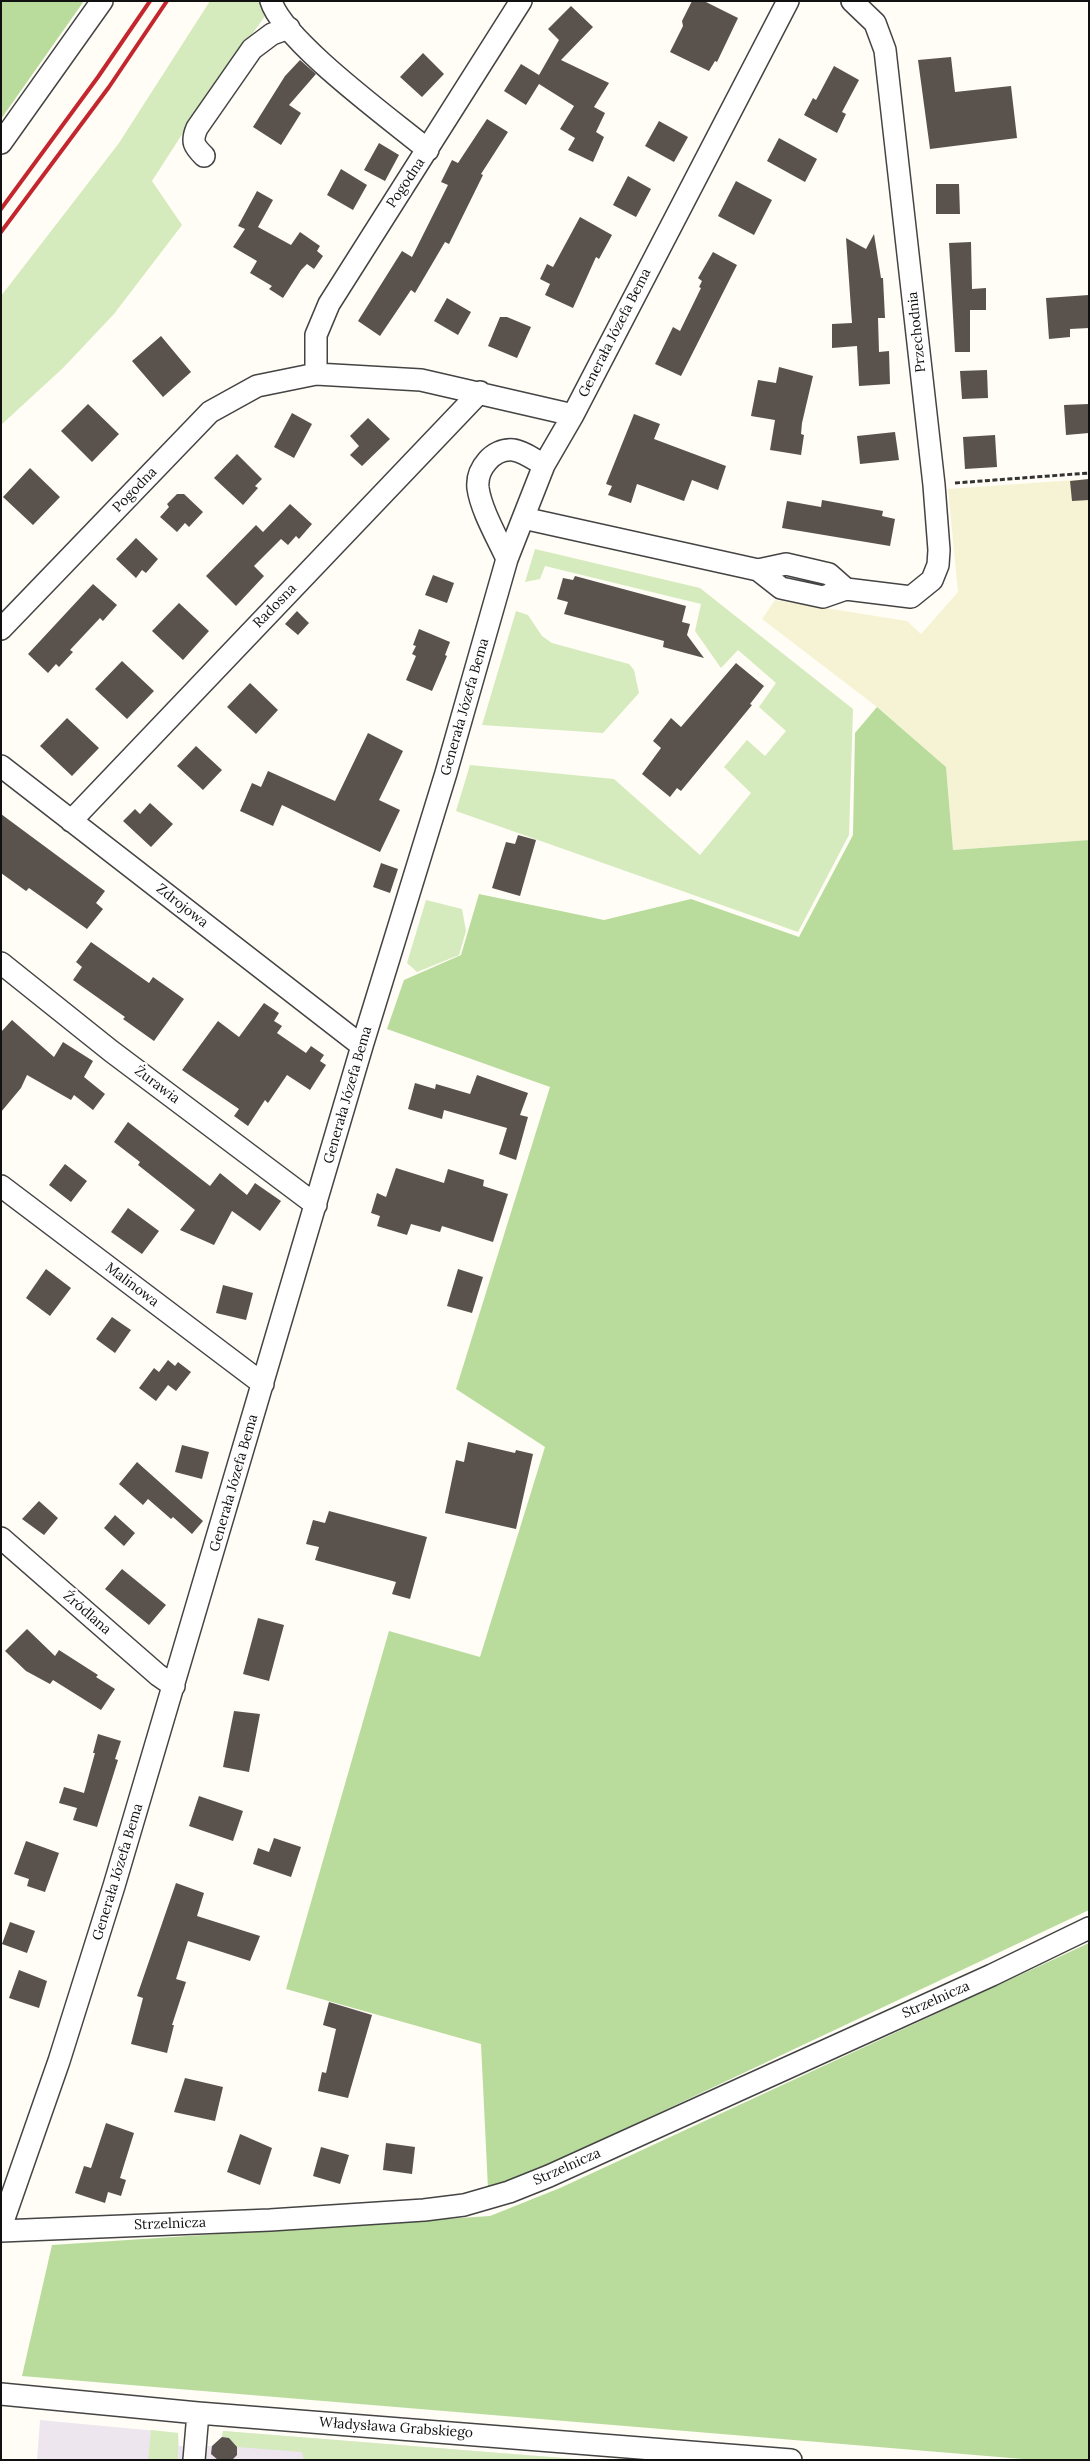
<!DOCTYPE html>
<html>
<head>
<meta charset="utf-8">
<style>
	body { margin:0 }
	#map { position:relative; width:1090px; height:2461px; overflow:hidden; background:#fffdf5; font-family:Lora,serif }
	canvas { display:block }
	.frame { position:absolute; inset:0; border:2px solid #111; pointer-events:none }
</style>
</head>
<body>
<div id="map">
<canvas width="1090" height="2461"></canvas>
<div class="frame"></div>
</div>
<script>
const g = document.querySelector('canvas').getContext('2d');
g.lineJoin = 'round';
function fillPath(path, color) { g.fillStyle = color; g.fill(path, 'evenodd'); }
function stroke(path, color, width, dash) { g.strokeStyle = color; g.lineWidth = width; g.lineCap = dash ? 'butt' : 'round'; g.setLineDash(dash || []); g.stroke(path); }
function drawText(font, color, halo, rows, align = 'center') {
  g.font = font + ' Lora,serif'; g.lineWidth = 5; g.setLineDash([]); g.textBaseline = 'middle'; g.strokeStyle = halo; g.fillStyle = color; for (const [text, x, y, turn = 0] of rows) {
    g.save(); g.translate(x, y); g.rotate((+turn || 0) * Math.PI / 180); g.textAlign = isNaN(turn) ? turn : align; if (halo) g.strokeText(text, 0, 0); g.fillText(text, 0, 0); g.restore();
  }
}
fillPath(new Path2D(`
	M40,2420L178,2433L179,2446H212L222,2437L223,2431L588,2460H37Z`), '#eee6ef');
fillPath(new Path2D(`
	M1089,479V840L953,850L946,767L877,707L762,619L775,600L907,621L921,634L958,592L948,489Z`), '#f6f3d4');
fillPath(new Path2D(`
	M210,1H260L265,16L190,122L152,181L182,225L114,314L63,368L1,425V296L119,143Z
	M535,549L700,588L853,709L849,835L798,932L456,811L470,765L614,779L700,855L751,793L724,767L747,740L765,756L786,731L759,707L776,683L738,650L721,668L695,631L701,604L545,566L540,579L525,582Z
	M516,611L528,615L542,636L552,643L629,664L634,670L639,693L603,733L482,725Z
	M426,900L462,909L466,931L459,955L417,972L407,963Z
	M151,2430L178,2433V2460H148Z
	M223,2431L588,2460H304L302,2452L237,2447L229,2438L222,2437Z`), '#d5ebbd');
fillPath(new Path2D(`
	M1,1H84L1,119Z
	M877,707L946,767L953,850L1089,840V1910L540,2169L488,2189L481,2044L286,1989L389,1631L480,1657L545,1447L456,1389L550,1087L387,1029L404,980L461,955L479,894L604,920L691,899L799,937L853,835L855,733Z
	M1089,1943V2460H1035L22,2376L52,2245L490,2216L560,2188Z`), '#b9dc9c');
fillPath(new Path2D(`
	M692,1H704L738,18L717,62L715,61L709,71L670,52L683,26L682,21Z
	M571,6L593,27L561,60L609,83L594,107L605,113L596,132L604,137L593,162L568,150L575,138L560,129L574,106L539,84L526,105L504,91L521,64L539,75L559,40L548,29Z
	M423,53L444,74L422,97L400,77Z
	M951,57L955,92L1011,86L1017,138L930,149L918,60Z
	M300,60L316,74L289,105L301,113L281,145L253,127L285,76Z
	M834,66L859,80L842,112L846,114L837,133L804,115L813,98L816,100Z
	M487,119L508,132L481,174L483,175L449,244L445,242L415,293L411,290L380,336L358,321L402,251L412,257L448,185L441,182L452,160L458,163Z
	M659,121L688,137L674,162L645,146Z
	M779,138L817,159L805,182L767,161Z
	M379,143L399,155L385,181L364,170Z
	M341,169L367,185L353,210L327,195Z
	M628,176L651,189L636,217L613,205Z
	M736,181L772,200L754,235L718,216Z
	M936,184H959L960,214H936Z
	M257,191L273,200L258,227L291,245L300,232L320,246L317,251L323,256L314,269L307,264L301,270L283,298L269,289L272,286L250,273L257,261L233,247L245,229L238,226Z
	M580,217L612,235L599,259L596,257L573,308L545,295L550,284L540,279L547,264L553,267Z
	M874,234L881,278H883L885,318H878L879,352L889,351L890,384L859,386L857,346L832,348V324L852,323L846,238L866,249Z
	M971,242L972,289L986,288V310H970V352H955L949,243Z
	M713,252L737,265L681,376L655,364L673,327L680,331L701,288L699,287L702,281L698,278Z
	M1089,295V328L1070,329V337L1049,339L1046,298Z
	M447,298L471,312L458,335L434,321Z
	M500,317H507L531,327L517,358L488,346Z
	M161,336L191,372L163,397L132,361Z
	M779,367L813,376L802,423L801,434L804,435L801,455L770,450L775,420L751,416L758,380L776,383Z
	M987,370L988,398L962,399L960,371Z
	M88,404L119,434L92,462L61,431Z
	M1089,404V433L1066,435L1064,405Z
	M292,413L312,424L294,458L274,447Z
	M634,414L660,424L654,439L726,466L718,490L692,480L684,501L637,484L631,503L608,495L612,486L606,484Z
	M368,418L390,439L362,466L350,455L359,446L350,436Z
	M895,432L899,460L860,464L857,436Z
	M995,435L997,467L965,469L963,437Z
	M237,454L262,479L255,486L258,488L243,505L214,478Z
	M30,468L60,497L33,525L3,497Z
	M1089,479V500L1072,501L1070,481Z
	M177,494H184L203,512L189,527L185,523L177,532L160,517L169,507L167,504Z
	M822,500L883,511L882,516L895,519L890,546L782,528L787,501L821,507Z
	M290,504L312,524L299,539L296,536L288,545L281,539L254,566L264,576L236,606L206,576L256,525L263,532Z
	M136,538L158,559L146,573L142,570L136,578L116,559Z
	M433,575L454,583L447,603L425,595Z
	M575,576L686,606L682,622L690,624L687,635L704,658L663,647L664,641L564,614L568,602L557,599L563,578L573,580Z
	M93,584L117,605L103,621L100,618L70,650L73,652L59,667L56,664L48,673L28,654Z
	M179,603L209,631L183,660L152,631Z
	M297,611L309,623L298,635L285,624Z
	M419,629L450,642L445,655L447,656L432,691L406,680L416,656L412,654L416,646L413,645Z
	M122,661L154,691L127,719L95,689Z
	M736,663L764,686L750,704L752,705L681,791L677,788L670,797L642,774L661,748L653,741L671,718L681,727Z
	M250,683L278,710L256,734L227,707Z
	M67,718L99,748L72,776L40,746Z
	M368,733L403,751L379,800L400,810L380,852L282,805L273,826L240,811L252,783L261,787L268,771L335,801Z
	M196,746L222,770L203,790L177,766Z
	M150,803L173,824L151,847L123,821L135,809L140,814Z
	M1,814L105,891L96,903L103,909L87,929L29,888L26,891L1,873Z
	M518,835L536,840L520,896L492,888L506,842L515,844Z
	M381,863L398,869L390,893L373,887Z
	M91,942L149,983L153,977L184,999L154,1041L123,1019L125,1017L73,980L82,967L76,962Z
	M264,1003L279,1013L274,1021L282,1026L277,1033L306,1053L311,1046L324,1055L320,1061L326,1065L310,1090L287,1075L268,1103L265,1100L248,1126L234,1116L239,1109L182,1070L218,1021L239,1037Z
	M12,1020L54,1057L63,1042L93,1061L84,1077L105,1094L93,1110L74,1095L71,1100L27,1075L21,1088L1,1112V1032Z
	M477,1075L528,1093L520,1115L528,1117L516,1160L499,1154L507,1128L444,1110L442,1119L408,1109L415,1083L435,1089L436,1084L470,1094Z
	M128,1122L210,1186L220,1173L247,1195L255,1183L281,1201L260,1231L232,1211L214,1245L180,1230L195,1210L138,1165L140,1162L114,1142Z
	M65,1164L87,1181L71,1202L49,1185Z
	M396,1168L444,1183L448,1169L484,1180L483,1186L508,1194L493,1242L442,1226L440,1232L411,1224L407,1235L377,1226L380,1216L371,1213L377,1193L386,1197Z
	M128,1208L159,1231L142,1254L111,1232Z
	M46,1269L71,1288L50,1316L26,1298Z
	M458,1269L483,1277L472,1313L447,1306Z
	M223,1285L253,1293L246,1320L216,1313Z
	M112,1317L131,1330L115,1353L96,1339Z
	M168,1360L175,1366L178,1362L191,1372L176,1391L168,1385L156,1401L139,1388L154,1368L159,1372Z
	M468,1442L515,1453L516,1450L533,1454L516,1529L445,1513L456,1460L464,1462Z
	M182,1445L209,1452L202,1479L175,1472Z
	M137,1462L203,1521L192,1534L173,1517L171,1519L148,1499L143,1505L119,1484Z
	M39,1501L58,1518L44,1535L22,1519Z
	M329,1511L427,1537L410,1599L392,1594L396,1582L315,1560L319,1547L306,1544L313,1520L325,1523Z
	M115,1515L135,1533L124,1546L104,1528Z
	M122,1569L166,1605L149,1625L105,1589Z
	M258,1618L284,1625L269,1681L243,1674Z
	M27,1629L55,1656L59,1650L98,1675L96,1677L115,1689L101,1710L53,1680L50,1684L26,1671L5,1651Z
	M234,1711L260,1714L249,1772L223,1767Z
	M98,1734L121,1741L115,1759L118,1760L97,1827L73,1820L77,1808L59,1803L64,1787L84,1793L95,1753H93Z
	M199,1796L243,1811L233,1841L189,1826Z
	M274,1838L301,1847L291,1877L253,1864L258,1848L269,1852Z
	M26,1841L59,1853L45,1892L27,1886L29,1879L14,1874Z
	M176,1883L204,1893L197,1916L260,1936L250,1961L188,1941L176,1979L186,1982L172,2025H174L167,2053L131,2044L143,1998L137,1996Z
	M10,1922L35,1931L27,1953L2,1944Z
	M19,1970L47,1981L39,2008L9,1998Z
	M329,2002L372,2015L348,2098L318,2091L322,2072L326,2073L336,2029L323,2025Z
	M185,2078L223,2087L215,2121L174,2112Z
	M106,2123L134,2133L120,2178L126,2180L121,2196L108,2192L105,2203L75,2193L84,2166L91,2168Z
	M240,2134L272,2148L260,2185L227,2172Z
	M386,2143L415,2147L412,2174L383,2170Z
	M321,2147L349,2155L340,2184L313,2176Z
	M222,2437L229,2438L237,2447V2455L232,2460H218L211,2454L212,2446Z`), '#5a524d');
const minor = new Path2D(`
	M271,1C283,41 392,120 428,150
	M1,143L102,1
	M204,156C194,146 191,142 197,128L252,49L272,34L289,28
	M316,374V335L329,304L521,1
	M523,518L758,570L786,564L829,574L846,589
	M507,559C498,539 481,510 478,488C476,469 493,448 513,450C523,451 535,460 544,465
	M758,570L781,588L823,597L846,589L911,597L932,580L938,565L939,550L934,485L885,50L875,23L852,1
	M1,629L210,412L257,386L316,374L421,380L573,415
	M1,766L362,1046
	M71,821L480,392
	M1,963L111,1051L316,1205
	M1,1186L263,1384
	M1,1538L158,1675L174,1686
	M1,2227L59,2061L114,1886L362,1046L446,773L507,559L544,465L573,415L788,1
	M1,2231L270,2220L424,2210L464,2205L509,2192L549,2176L992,1975L1089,1928
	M1,2394L198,2413L791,2460
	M194,2460L198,2413`);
stroke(minor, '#444', 24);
stroke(new Path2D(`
	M955,483L1089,473`), '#333', 3, [5, 2.5]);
stroke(minor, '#fff', 21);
stroke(new Path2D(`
	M1,209L98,77L150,1
	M1,232L109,87L167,1`), '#c4262e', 4);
drawText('14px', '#111', '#fff', [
	["Pogodna",406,183,-56],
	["Przechodnia",917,332,-96],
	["Generała Józefa Bema",615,333,-63],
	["Pogodna",135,490,-46],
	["Radosna",275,606,-46],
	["Generała Józefa Bema",465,707,-74],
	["Zdrojowa",182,906,38],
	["Żurawia",157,1085,37],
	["Generała Józefa Bema",348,1095,-74],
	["Malinowa",132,1285,37],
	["Generała Józefa Bema",234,1483,-74],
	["Źródlana",87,1613,41],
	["Generała Józefa Bema",118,1872,-73],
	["Strzelnicza",936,2000,-24],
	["Strzelnicza",567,2167,-24],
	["Strzelnicza",170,2224,-2],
	["Władysława Grabskiego",396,2428,4]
]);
</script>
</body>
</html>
